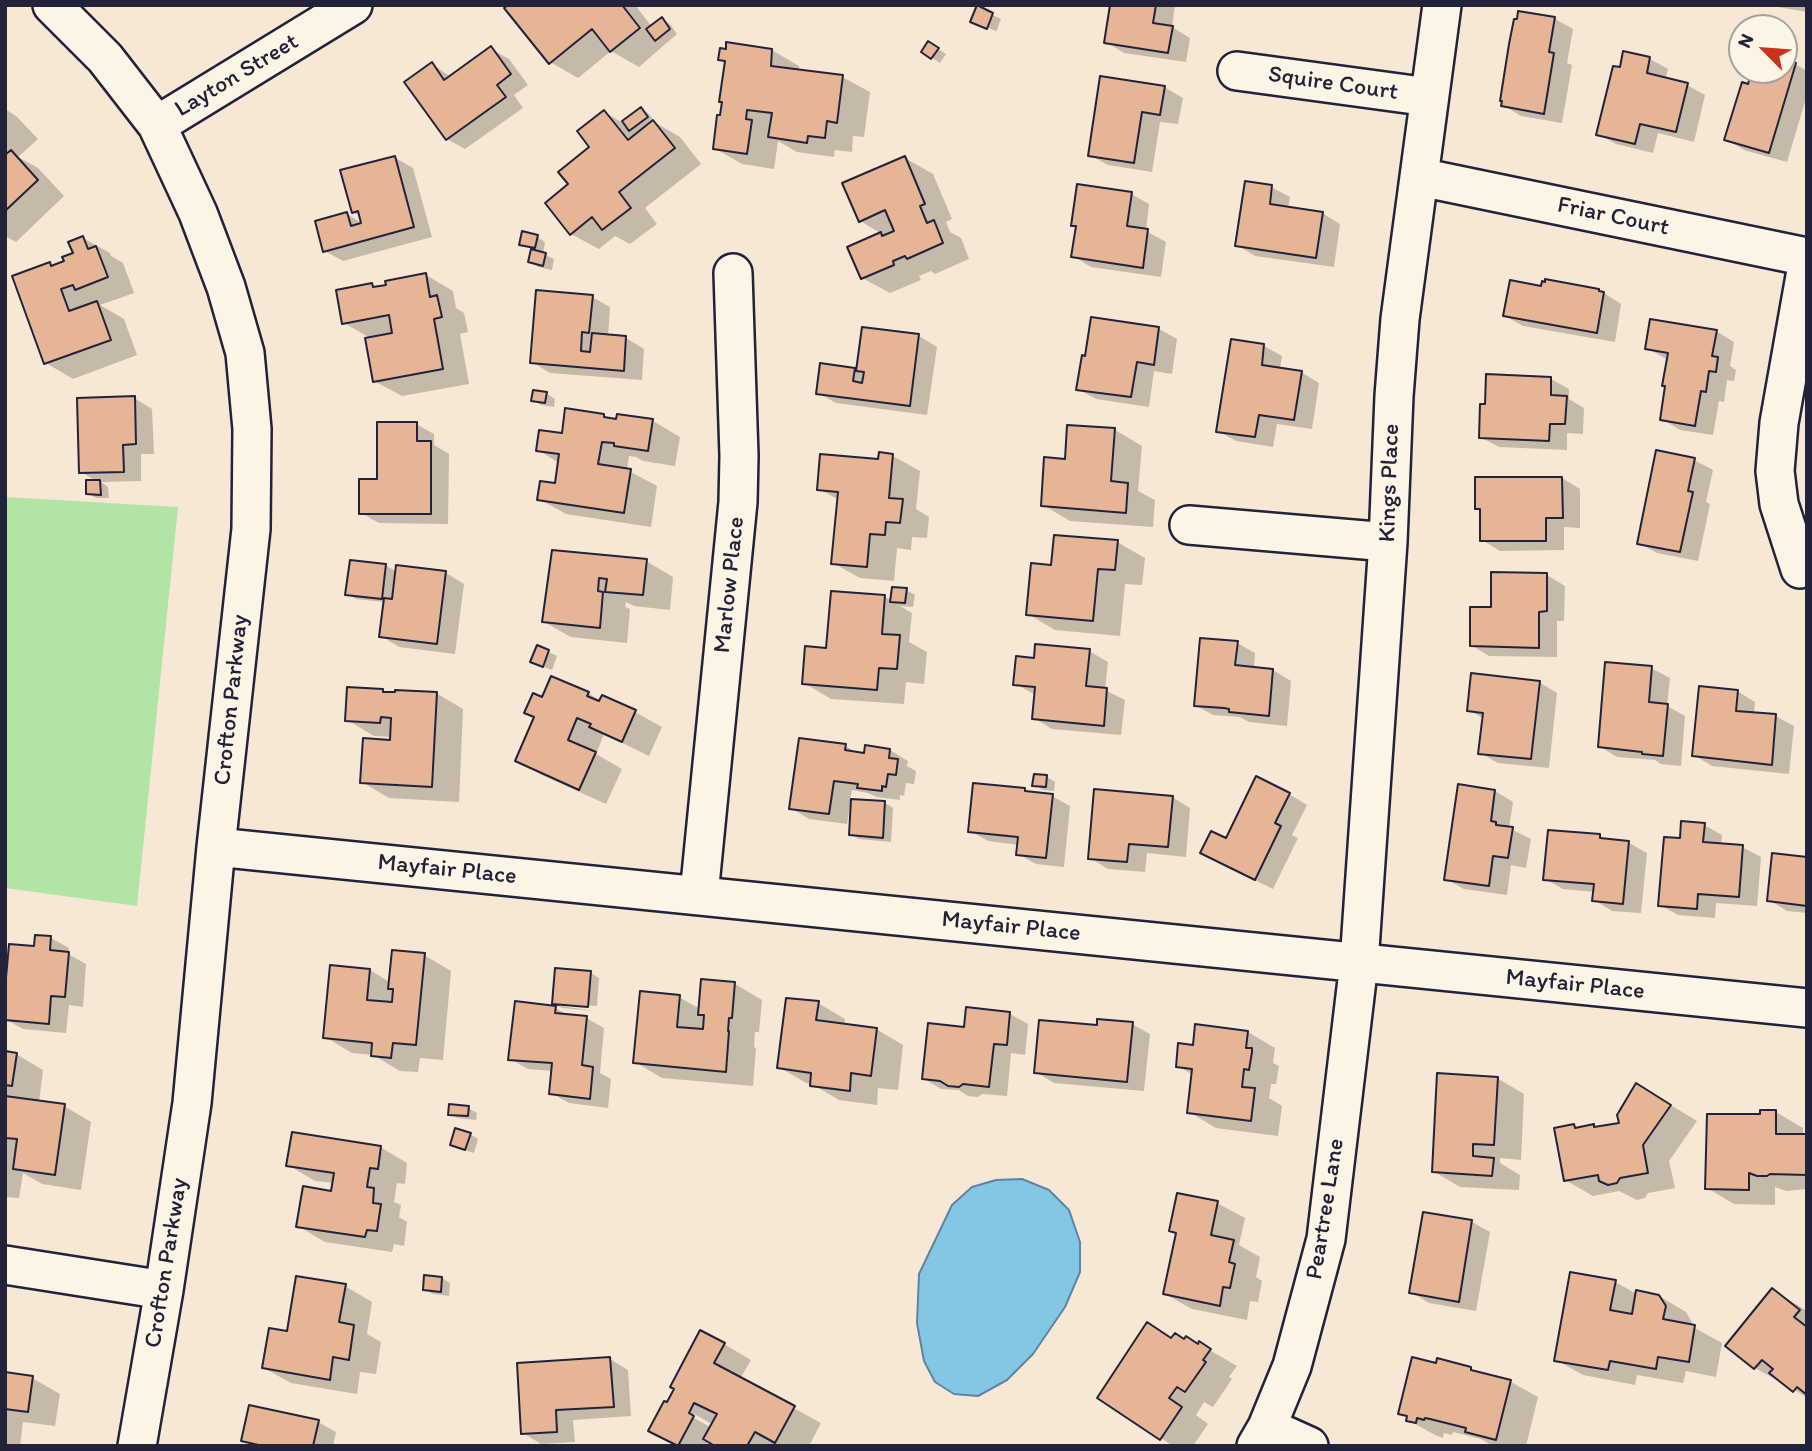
<!DOCTYPE html>
<html>
<head>
<meta charset="utf-8">
<style>
	body { margin:0 }
	#map { position:relative; width:1812px; height:1451px; overflow:hidden; background:#f7e8d5; font-family:Itim,sans-serif }
	canvas { display:block }
	.frame { position:absolute; inset:0; border:7px solid #22223b; pointer-events:none }
	.north { position:absolute; left:1728px; top:14px; width:70px; height:70px; box-sizing:border-box; background:#fcf5e5; border:2px solid #a5a1a1; border-radius:50%; rotate:295deg; font-size:19px; font-weight:700; line-height:28px; text-align:center; color:#22223b }
	.north::after { content:''; display:block; margin:auto; width:24px; height:32px; background:#c8321e; clip-path:polygon(50% 0,100% 100%,50% 72%,0 100%) }
</style>
</head>
<body>
<div id="map">
<canvas width="1812" height="1451"></canvas>
<div class="frame"></div>
<div class="north">N</div>
</div>
<script>
const g = document.querySelector('canvas').getContext('2d');
g.lineJoin = 'round';
function fillPath(path, color) { g.fillStyle = color; g.fill(path, 'evenodd'); }
function stroke(path, color, width, dash) { g.strokeStyle = color; g.lineWidth = width; g.lineCap = dash ? 'butt' : 'round'; g.setLineDash(dash || []); g.stroke(path); }
function drawText(font, color, halo, rows, align = 'center') {
  g.font = font + ' Itim,sans-serif'; g.lineWidth = 5; g.setLineDash([]); g.textBaseline = 'middle'; g.strokeStyle = halo; g.fillStyle = color; for (const [text, x, y, turn = 0] of rows) {
    g.save(); g.translate(x, y); g.rotate((+turn || 0) * Math.PI / 180); g.textAlign = isNaN(turn) ? turn : align; if (halo) g.strokeText(text, 0, 0); g.fillText(text, 0, 0); g.restore();
  }
}
fillPath(new Path2D(`
	M5,497L178,507L137,906L5,888Z`), '#b1e4a5');
const water = new Path2D(`
	M1022,1179L1049,1190L1069,1210L1080,1242V1272L1065,1307L1033,1354L1007,1380L978,1396L954,1394L935,1382L924,1361L917,1323L919,1274L952,1205L972,1187L996,1180Z`);
fillPath(water, '#84c7e5');
stroke(water, '#5d85a1', 2);
fillPath(new Path2D(`
	M511,5H635L652,27L662,19L670,24L677,34L639,67L611,51L578,78L550,62Z
	M1112,5H1175L1172,27L1190,38L1186,62L1124,53L1106,42Z
	M1766,5H1807V12Z
	M978,8L1001,19L996,32V31L979,24Z
	M1520,13L1555,19L1573,29L1567,63L1572,65L1562,123L1521,116L1503,105Z
	M929,43L946,54L940,63L923,52Z
	M491,49L509,59L528,85L514,95L523,108L465,149L447,139L432,64L451,77Z
	M772,50L799,66V71L842,77L870,92L864,137L853,136L852,152L835,150L834,157L797,152L778,141L774,169L742,164L714,148L722,117L726,63L720,59Z
	M1625,53L1650,59L1668,69L1665,80L1687,85L1705,95L1694,142L1658,133L1653,153L1616,144L1598,134L1621,69Z
	M1784,61L1795,64L1807,71V95L1787,162L1744,150L1726,139L1749,86L1754,70H1784Z
	M1164,87L1183,98L1178,124L1160,122L1152,172L1108,165L1090,155Z
	M5,109L16,116L38,139L18,157L38,168L64,196L16,242L5,236Z
	M641,109L649,114L656,123L680,137L701,164L645,208L657,224L630,244L615,236L599,249L571,234L570,185L591,147L604,112L623,123Z
	M394,157L413,168L432,237L343,261L325,251L347,214L363,224L361,217L353,212Z
	M905,158L933,174L952,219L946,222L950,232L961,238L969,259L935,274L931,271L919,276L921,280L890,293L862,278L850,247L882,234L860,221Z
	M1271,187L1290,197L1288,208L1322,213L1340,224L1334,267L1255,256L1237,245Z
	M1131,194L1149,204L1146,231L1166,242L1161,277L1091,267L1073,256L1077,227L1073,225Z
	M537,237L545,242L543,254L554,259L552,270L538,267L530,262L532,249L521,244Z
	M83,238L110,253L111,256L123,263L134,293L100,305L124,319L137,355L73,379L46,363L50,264L55,266L66,263L75,254Z
	M426,275L453,291L456,308L464,313L468,332L460,334L469,384L402,396L374,381L372,339L344,323L371,285L378,288Z
	M1543,288L1599,290L1621,304L1615,342L1523,326L1505,316Z
	M592,297L610,307L608,337L626,338L644,349L642,380L550,373L532,362Z
	M864,329L919,336L937,347L927,415L836,403L818,393L854,370L858,372Z
	M1159,329L1177,339L1172,374L1154,371L1149,407L1096,399L1078,389Z
	M1716,331L1734,342L1730,366L1736,370L1734,381L1727,380L1724,402L1719,401L1713,435L1680,430L1662,419L1668,360L1647,348Z
	M1264,346L1282,356L1280,369L1301,372L1319,383L1312,429L1277,424L1273,447L1236,441L1218,431Z
	M1551,379L1569,389V399L1584,408L1583,434L1567,433V450L1499,447L1480,437Z
	M535,392L547,394L555,399L554,407L541,405L533,400Z
	M134,398L152,409L154,454H141V481L101,482L108,487L109,498H96L88,493L98,482L81,472Z
	M603,415L610,419L653,421L680,437L675,466L643,461L636,457L629,456L627,470L657,486L651,527L566,514L539,499L556,485L559,463L538,450L563,435Z
	M416,424L434,434V445L449,454L448,524L379,523L361,513L379,481Z
	M1115,430L1142,446L1138,491L1155,500L1153,527L1070,521L1043,505L1066,460Z
	M893,456L920,471L916,509L929,517L927,538L912,537L911,550L897,548L894,581L860,578L833,563L839,500L819,489Z
	M1694,460L1713,470L1706,502L1710,504L1698,561L1657,553L1639,543Z
	M1562,478L1580,489V528L1564,527V550L1500,551L1482,540V511L1477,508Z
	M1117,542L1145,558L1142,585L1125,584L1120,636L1055,630L1028,614Z
	M646,561L673,577L670,610L634,606L626,602L625,607L630,609L627,643L571,637L544,622L548,585Z
	M385,565L397,572L446,573L464,584L455,654L399,647L381,636L385,602L356,599L347,594Z
	M1547,575L1565,586L1564,621H1557V657L1489,656L1471,645L1493,609Z
	M906,590L915,595L913,607L900,606L912,613L909,642L927,652L924,684L906,682L904,704L831,699L804,683L828,649L885,597L892,601Z
	M1237,643L1255,653L1254,668L1273,670L1291,681L1287,726L1249,722L1240,717L1213,715L1195,705Z
	M538,647L557,656L552,670L541,666Z
	M1089,651L1108,662L1105,690L1125,700L1121,735L1052,729L1034,718L1036,695L1015,684L1035,660Z
	M1651,668L1670,678L1667,706L1685,716L1681,766L1661,764L1655,760L1617,757L1599,746Z
	M1539,682L1557,693L1549,768L1498,763L1480,753L1484,719L1469,710Z
	M383,690L388,694L436,693L463,709L459,802L389,798L362,782L392,742V737L374,736L347,720Z
	M1737,691L1755,702L1754,714L1775,716L1794,726L1789,774L1712,766L1694,755Z
	M588,693L601,701L635,712L662,727L649,756L604,734L596,754L622,769L606,804L544,776L517,761L535,718L526,713L542,699Z
	M845,746L860,754L890,750L908,761L907,766L916,771L914,784L906,783L904,796L900,795V800L877,797L868,793L852,790L850,800L885,803L893,808L891,842L859,839L851,834L852,806L850,805L847,824L809,819L791,808Z
	M1047,777L1055,782L1054,791L1043,790L1034,785Z
	M1460,786L1495,791L1513,802L1509,828L1531,839L1526,868L1511,865L1507,895L1464,889L1446,879Z
	M1025,790L1031,793L1052,796L1070,806L1064,867L1036,864L1018,854L1019,845L988,841L970,831Z
	M1289,794L1307,805L1292,835L1298,838L1273,889L1220,863L1226,840Z
	M1172,797L1190,808L1186,857L1147,853L1145,872L1108,869L1090,858Z
	M1704,825L1722,835L1721,845L1742,847L1761,857L1757,906L1716,903L1715,918L1678,915L1660,905L1681,840Z
	M1600,836L1608,841L1629,843L1647,853L1641,913L1612,911L1594,900L1595,892L1563,889L1545,879Z
	M1807,859V913L1787,911L1769,900Z
	M51,938L69,948L68,954L86,964L83,1007L69,1005L66,1033L23,1029L5,1019L36,947Z
	M424,955L451,971L443,1060L420,1058L418,1072L400,1071L373,1055L352,1053L325,1037L370,970L391,983Z
	M591,973L599,978L597,1006L560,1003V1006L596,1011L562,1008L554,1003Z
	M703,981L735,984L762,1000L759,1032H755L754,1047L756,1048L753,1086L662,1078L635,1062L679,997L700,1009Z
	M818,1003L845,1019L844,1025L876,1029L903,1045L898,1090L878,1088L877,1105L839,1100L812,1084L806,1083L779,1067Z
	M555,1008L570,1016L586,1018L604,1028L600,1073L611,1079L608,1108L569,1103L551,1093L553,1071L528,1069L510,1059Z
	M1010,1014L1028,1024L1025,1055L1011,1053L1007,1096L982,1094L978,1097L968,1096L959,1090L941,1089L923,1078L965,1029Z
	M1132,1024L1150,1034L1144,1091L1054,1083L1036,1072L1098,1027Z
	M1248,1032L1275,1048L1273,1063L1279,1066L1276,1084H1271L1269,1098L1282,1106L1278,1136L1216,1128L1189,1112L1193,1075L1178,1066L1194,1047Z
	M5,1053L16,1054L43,1070L39,1103L64,1106L91,1122L81,1190L42,1184L23,1173L19,1198L5,1197Z
	M1497,1078L1524,1094L1521,1160L1500,1158V1163L1520,1175L1519,1190L1460,1187L1433,1171Z
	M1664,1101L1697,1121L1669,1161L1675,1188L1648,1193L1645,1198L1637,1200L1619,1191L1593,1196L1565,1180L1574,1126L1579,1129L1593,1126L1597,1128L1621,1124Z
	M468,1108L477,1113L476,1120L458,1118L450,1114Z
	M1776,1112L1803,1128V1136H1807V1189L1786,1191L1775,1187V1205L1734,1204L1707,1188L1762,1116Z
	M470,1134L478,1139L474,1153L461,1149L452,1144Z
	M380,1147L407,1163L405,1184L397,1183L394,1202L401,1205L399,1217L407,1222L404,1246L394,1244L392,1252L325,1242L298,1226L332,1193L334,1183L315,1181L288,1165Z
	M1217,1203L1245,1218L1239,1245L1260,1257L1256,1277L1262,1281L1258,1302L1250,1301L1247,1320L1192,1309L1165,1294L1177,1234L1171,1230Z
	M1472,1222L1490,1232L1476,1311L1429,1303L1411,1292Z
	M442,1278L450,1283L449,1296L433,1294L424,1289Z
	M1615,1282L1637,1294L1659,1296L1686,1312L1692,1322L1691,1326L1722,1343L1716,1377L1686,1371L1683,1383L1637,1375L1635,1385L1583,1375L1556,1360Z
	M345,1286L372,1302L367,1334L381,1342L376,1374L360,1372L357,1394L291,1383L264,1368L288,1333Z
	M1773,1290L1807,1311V1398L1783,1382L1782,1383L1755,1368L1728,1345Z
	M1148,1325L1173,1339L1185,1341L1199,1345V1344L1237,1366L1229,1377L1232,1379L1213,1407L1204,1402L1196,1415L1208,1424L1193,1446H1173L1161,1438Z
	M724,1344L751,1360L740,1379L821,1423L809,1446H717L714,1444L713,1446H678L668,1404ZM694,1414L719,1428L717,1431L694,1418Z
	M610,1359L628,1370L631,1416L573,1420L575,1442L541,1444L523,1433Z
	M1471,1369L1480,1374L1511,1382L1538,1397L1526,1446H1493L1481,1439L1453,1432L1452,1435L1444,1433L1443,1438L1435,1435L1408,1420V1418L1400,1413Z
	M5,1374L32,1378L60,1394L55,1426L23,1422L20,1446H5Z
	M318,1422L336,1432L333,1446H253L243,1440Z`), '#0003');
const building = new Path2D(`
	M508,5H622L640,28L610,52L592,29L549,64L504,8Z
	M977,5L993,13L987,29L970,22Z
	M1110,5H1156L1153,23L1173,26L1168,53L1104,43Z
	M1518,11L1555,17L1549,52L1554,53L1544,114L1501,106L1502,101H1500L1509,44L1514,19H1517Z
	M662,17L670,29L655,41L646,29Z
	M928,41L939,48L931,59L921,52Z
	M726,42L772,49L771,66L843,75L837,123L827,121L825,138L808,136L807,143L768,137L772,113L747,110L746,119L752,120L747,154L713,149L717,115H720L722,102H719L725,61L718,60L720,48L726,49Z
	M491,46L511,74L497,85L506,97L446,140L404,82L432,62L444,80Z
	M1623,51L1650,57L1647,73L1688,83L1676,132L1640,124L1635,144L1596,135L1613,66L1620,67Z
	M1784,59L1796,63L1769,153L1724,140L1742,82L1748,84L1752,70H1784Z
	M1100,76L1165,86L1160,115L1142,112L1134,163L1088,156Z
	M641,107L648,117L629,131L622,121Z
	M604,110L628,140L653,120L675,148L619,192L631,208L602,230L592,217L570,235L545,203L568,184L558,172L589,147L577,131Z
	M11,150L38,180L5,211V155Z
	M395,156L414,227L323,252L315,221L347,212L351,226L361,223L358,211L352,213L340,170Z
	M905,156L925,204L920,206L927,223L934,220L943,243L907,259L905,256L893,261L894,265L861,279L847,247L881,232L882,236L894,231L885,210L859,222L842,183Z
	M1245,181L1272,185L1270,204L1323,212L1316,258L1235,246Z
	M1077,184L1132,192L1127,226L1148,229L1143,268L1071,257L1076,226H1071Z
	M522,231L538,235L535,248L519,245Z
	M83,236L88,249L96,246L108,277L75,290L73,285L61,289L69,311L97,301L111,340L44,364L12,276L50,262L51,266L64,261L62,257L73,253L68,242Z
	M531,249L546,253L543,266L528,262Z
	M426,273L430,297L437,295L442,317L434,319L443,369L373,382L365,338L392,333L389,315L342,324L336,290L372,283L373,287L386,285L385,281Z
	M1545,279L1599,289V291L1604,292L1597,333L1503,316L1510,280L1541,286L1542,281L1545,282Z
	M536,290L593,295L589,333L582,332L581,351L590,352L592,333L626,336L624,371L530,363Z
	M1091,317L1159,327L1154,365L1137,362L1131,397L1076,390L1082,355L1085,356Z
	M1650,319L1717,330L1712,356L1718,357L1716,372L1709,371L1706,392L1701,391L1695,426L1660,420L1665,386H1662L1668,353L1645,349Z
	M862,327L919,334L910,406L816,394L820,363L855,368L853,381L862,383L864,372L856,371Z
	M1231,339L1264,344L1262,365L1302,371L1294,420L1259,415L1255,437L1216,432Z
	M1486,374L1551,377V395L1567,396L1565,424H1550L1549,441L1479,438L1480,404H1485Z
	M533,390L547,392L545,403L531,401Z
	M135,396L136,444L123,445L124,472L79,473L77,398Z
	M565,408L604,414V417L616,419L617,414L653,419L648,451L614,446V443L602,442L598,464L631,469L624,513L537,500L540,481L555,483L559,454L536,451L539,430L562,433Z
	M377,422H417V441H431V514H359V479H377Z
	M1067,425L1115,428L1111,481L1128,483L1126,513L1041,506L1044,457L1065,459Z
	M1656,450L1695,458L1688,491L1693,492L1680,552L1637,544Z
	M879,452L893,454L889,498L903,499L900,523L886,522L885,535L870,534L867,567L831,564L838,492L817,490L820,454L878,459Z
	M1475,477H1562L1563,518H1546V541H1480V509H1475Z
	M86,480H100L101,495L86,494Z
	M1054,535L1118,540L1115,570L1098,569L1093,621L1026,615L1031,563L1051,565Z
	M552,550L647,559L643,595L605,592L607,579L599,578L598,591L603,592L600,628L542,622Z
	M350,560L386,564L382,599L345,595Z
	M396,565L446,571L437,644L379,637L384,598L392,599Z
	M1491,572L1547,573V611L1539,612V648L1470,646V607H1491Z
	M892,587L907,588L905,603L890,602Z
	M831,591L885,595L882,634L900,635L897,669L879,668L877,690L802,684L805,646L826,648Z
	M1200,638L1238,641L1235,665L1273,669L1269,716L1229,712V709L1224,708L1194,706Z
	M1035,644L1090,649L1086,686L1107,688L1104,726L1032,719L1035,687L1013,685L1016,656L1034,658Z
	M537,645L549,650L543,667L530,662Z
	M1605,662L1652,666L1649,702L1668,704L1663,756L1642,754V752L1598,747Z
	M1471,673L1540,681L1531,759L1478,754L1483,713L1467,711Z
	M551,676L589,692L587,696L599,701L602,695L636,710L622,742L589,727L591,724L577,718L568,740L596,752L579,790L515,761L534,717L524,713L533,693L542,697Z
	M1699,686L1738,690L1736,711L1776,714L1772,765L1692,756Z
	M347,687L383,689V692H395V690L437,692L432,787L360,783L363,738L390,740L391,718L381,717L380,723L345,721Z
	M799,738L846,744L845,750L864,753L865,745L890,749L889,758L898,759L896,775L888,774L886,787L882,786V791L857,788L858,784L834,781L829,814L789,809Z
	M1034,774L1047,775L1046,787L1032,786Z
	M1256,776L1290,793L1275,823L1281,826L1255,880L1200,853L1211,831L1226,838Z
	M973,783L1025,788V791L1053,794L1046,858L1016,855L1018,837L968,832Z
	M1458,784L1495,790L1491,821L1496,822V825L1513,827L1508,858L1493,856L1489,886L1444,880Z
	M1094,789L1173,796L1168,847L1129,844L1127,862L1088,859Z
	M851,799L885,801L883,838L849,835Z
	M1681,821L1705,823L1703,842L1743,845L1739,897L1698,894L1697,909L1658,906L1664,837L1680,838Z
	M1548,830L1600,834V838L1629,841L1623,904L1592,901L1594,884L1543,880Z
	M1772,853L1807,857V906L1767,901Z
	M35,935L51,936L50,950L69,952L65,997L51,996L49,1024L5,1020V989L9,944L34,946Z
	M392,950L425,953L416,1045L393,1043L391,1058L371,1056L372,1043L323,1038L330,965L370,969L367,1000L392,1002L393,989H388Z
	M555,968L591,971L588,1007L552,1004Z
	M701,979L735,982L732,1018H729L728,1031H729L726,1072L633,1063L640,991L680,995L677,1027L703,1029L704,1015H698Z
	M786,998L819,1001L816,1020L877,1028L871,1076L851,1073L850,1091L810,1086L811,1073L777,1068Z
	M515,1001L556,1006L555,1013L587,1016L582,1065L593,1067L590,1099L549,1094L552,1063L508,1060Z
	M966,1007L1010,1012L1007,1045L994,1044L989,1087L963,1084L959,1087L948,1086L940,1081L922,1079L928,1023L964,1027Z
	M1097,1019L1133,1022L1127,1082L1034,1073L1039,1020L1097,1025Z
	M1195,1024L1248,1031L1246,1048H1252V1052L1249,1070L1244,1069L1242,1087L1255,1088L1251,1121L1187,1113L1192,1069L1176,1067L1178,1043L1193,1045Z
	M5,1051L17,1053L12,1086L5,1085Z
	M1437,1073L1498,1077L1494,1145L1473,1144V1156L1494,1158L1492,1176L1432,1172Z
	M1636,1083L1671,1105L1643,1145L1648,1173L1620,1178L1617,1183L1608,1185L1599,1181L1598,1175L1564,1181L1554,1128L1574,1124L1575,1128L1594,1124V1127L1619,1123L1617,1115Z
	M5,1096L65,1104L55,1175L13,1169L17,1139L5,1138Z
	M449,1104L469,1106L468,1116L448,1115Z
	M1760,1110H1776V1134H1807V1175L1770,1174L1767,1176H1757L1749,1173V1190L1705,1189L1707,1114H1760Z
	M455,1128L471,1133L465,1150L450,1145Z
	M292,1132L381,1146L378,1169L370,1168L367,1187L374,1188L373,1203L381,1204L377,1231L367,1230L365,1237L296,1227L303,1186L331,1191L334,1173L286,1166Z
	M1177,1193L1218,1201L1211,1235L1234,1240L1229,1262L1235,1264L1230,1288L1223,1287L1220,1306L1163,1294L1176,1233L1169,1231Z
	M1423,1212L1472,1220L1459,1302L1409,1293Z
	M1570,1272L1616,1280L1610,1310L1632,1314L1636,1290L1659,1295L1666,1306L1663,1319L1695,1325L1689,1362L1658,1357L1656,1369L1610,1361L1608,1370L1554,1361Z
	M424,1275L442,1277L441,1292L423,1290Z
	M296,1276L346,1284L339,1322L354,1325L349,1360L333,1357L330,1380L262,1368L269,1328L287,1331Z
	M1772,1288L1800,1310L1794,1317L1807,1327V1395L1797,1387L1793,1392L1769,1373L1773,1369L1762,1360L1754,1369L1725,1346Z
	M1147,1322L1171,1338L1175,1333L1184,1339L1186,1336L1198,1344L1199,1341L1211,1349L1203,1360L1206,1362L1185,1392L1177,1387L1169,1398L1182,1407L1160,1440L1097,1398Z
	M700,1330L725,1343L714,1363L795,1406L775,1443L755,1432L747,1446H715L703,1439L717,1414L694,1403L689,1413L694,1416L678,1446L648,1431L664,1401L667,1402L674,1389L670,1387Z
	M610,1357L614,1407L556,1410L557,1432L521,1434L517,1363Z
	M1412,1357L1436,1363L1437,1358L1471,1367V1370L1511,1380L1496,1440L1465,1432L1466,1428L1430,1419L1425,1418L1424,1420L1417,1418L1416,1423L1406,1421L1407,1416L1398,1414Z
	M5,1372L33,1376L28,1412L5,1409Z
	M249,1405L319,1420L313,1446H263L241,1441Z`);
fillPath(building, '#e5b596');
stroke(building, '#22223b', 2);
const minor = new Path2D(`
	M52,5L105,58L157,125L198,213L226,287L245,353L252,429L251,529L216,847L192,1103L164,1290L137,1446
	M1237,71L1429,97
	M157,125L353,5
	M1420,177L1807,257
	M1189,525L1388,542
	M1800,569L1779,504L1775,471L1779,423L1807,265
	M216,847L1807,1008
	M699,895L738,502L739,456L733,273
	M5,1265L164,1290
	M1267,1427L1309,1446
	M1256,1446L1267,1427L1292,1366L1326,1239L1359,963L1388,542L1394,396L1400,319L1442,5`);
stroke(minor, '#22223b', 42);
stroke(minor, '#fcf5e5', 37);
drawText('24px', '#22223b', '#fcf5e5', [
	["Layton Street",237,76,-31],
	["Squire Court",1333,84,8],
	["Friar Court",1613,217,12],
	["Kings Place",1390,483,-88],
	["Marlow Place",730,585,-84],
	["Crofton Parkway",232,700,-84],
	["Mayfair Place",447,870,6],
	["Mayfair Place",1011,927,6],
	["Mayfair Place",1575,985,6],
	["Peartree Lane",1326,1209,-81],
	["Crofton Parkway",167,1263,-81]
]);
</script>
</body>
</html>
